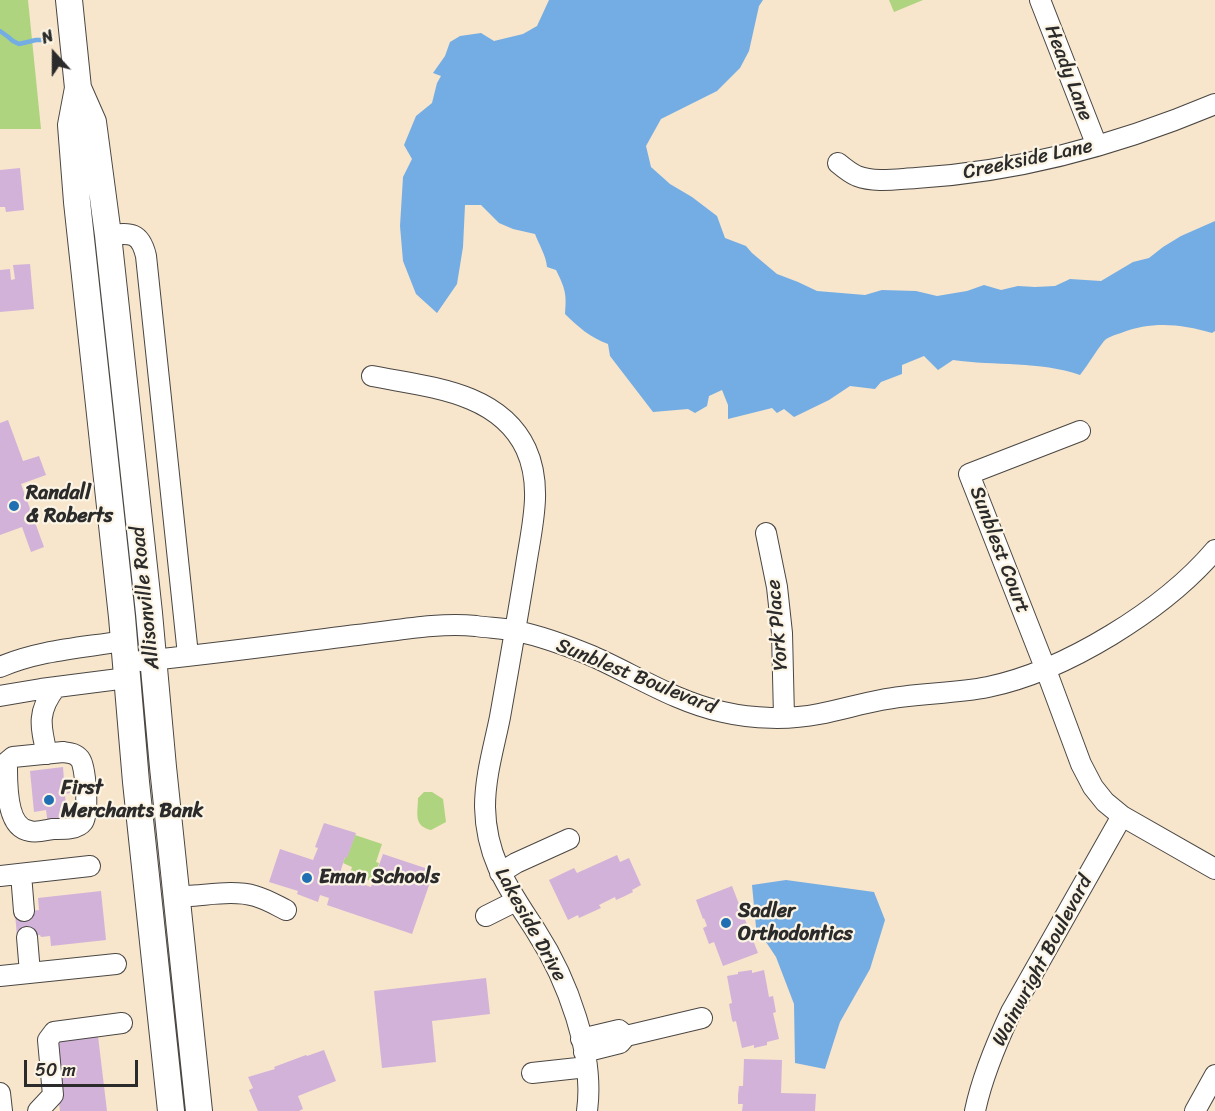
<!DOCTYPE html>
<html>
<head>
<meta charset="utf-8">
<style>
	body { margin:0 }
	#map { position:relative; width:1215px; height:1111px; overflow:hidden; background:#f7e5cc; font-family:Sriracha,sans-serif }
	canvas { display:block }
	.north { position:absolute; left:24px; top:24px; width:60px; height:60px; -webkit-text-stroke:4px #fcf5e5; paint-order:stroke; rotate:339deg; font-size:16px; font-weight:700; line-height:24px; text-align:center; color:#2b2b2b }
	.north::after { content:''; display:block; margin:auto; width:21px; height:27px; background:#2b2b2b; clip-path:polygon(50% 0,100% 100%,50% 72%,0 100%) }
	.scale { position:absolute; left:24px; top:1060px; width:114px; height:27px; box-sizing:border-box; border:3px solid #2b2b2b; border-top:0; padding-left:8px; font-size:18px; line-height:21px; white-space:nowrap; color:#2b2b2b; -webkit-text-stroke:4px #fcf5e5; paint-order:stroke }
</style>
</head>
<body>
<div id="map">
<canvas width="1215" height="1111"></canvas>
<div class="north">N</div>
<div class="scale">50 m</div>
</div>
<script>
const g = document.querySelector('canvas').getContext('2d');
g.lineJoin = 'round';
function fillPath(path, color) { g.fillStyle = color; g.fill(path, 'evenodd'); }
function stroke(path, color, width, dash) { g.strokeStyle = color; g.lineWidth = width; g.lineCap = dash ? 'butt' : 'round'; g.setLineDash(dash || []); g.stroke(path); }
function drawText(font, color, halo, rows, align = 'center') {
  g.font = font + ' Sriracha,sans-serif'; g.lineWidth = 4.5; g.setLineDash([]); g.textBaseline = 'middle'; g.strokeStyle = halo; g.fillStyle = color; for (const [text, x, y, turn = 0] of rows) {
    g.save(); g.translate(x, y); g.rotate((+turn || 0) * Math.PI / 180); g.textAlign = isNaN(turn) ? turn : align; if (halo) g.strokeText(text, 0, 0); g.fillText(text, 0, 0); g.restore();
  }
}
fillPath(new Path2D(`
	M0,0H28L41,129H0Z
	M889,0H923L894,12Z
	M424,792H432L443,799L446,822L431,830C413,826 418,813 418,798Z
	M355,835L382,844L376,862L379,863L373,882L363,878L361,883L348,879L352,867L343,863L345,857H347Z`), '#aed47f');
fillPath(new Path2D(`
	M549,0H763L759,6L749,51L740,68L717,91L661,119L646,146L651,167L670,184L692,197L717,216L725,238L746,246L752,253L777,274L798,282L817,291L865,295L882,290L916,291L937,296L967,291L984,285L1001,290L1018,286L1035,287L1055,286L1070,279L1101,281L1133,262L1149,258L1163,247L1181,236L1215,221V331L1212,333C1181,324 1152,321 1121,333C1115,335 1108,337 1104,341C1095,352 1089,364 1080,375C1040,361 995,366 953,360L938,370L924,356L902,365V374L881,382L875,389L850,386L829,400L794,417L784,409L777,413L772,408L728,419V405L722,390L709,396L707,406L695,413L688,409L653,412L610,356L608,344C591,338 578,327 565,314C567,294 565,288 556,270L547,267C546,255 539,245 535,234L513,229L499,223L481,205H465L463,247L457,284L437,313L416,294L403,261L400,226L403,177L412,159L404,145L416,116L432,103L437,83L441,76L433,73L445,56L450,42L460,36L481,33L494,41L523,34L537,26Z
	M786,880L874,892L885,920L870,969L840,1022L825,1069L795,1063L794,1004L776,957L756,927L752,885Z`), '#74ade4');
stroke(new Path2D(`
	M0,31L7,36L13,41L19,44L36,40H48`), '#74ade4', 4.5);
fillPath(new Path2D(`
	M20,168L24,210L6,212L5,207H0V170Z
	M30,264L34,309L0,312V270L10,269L11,280L15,279L13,265Z
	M8,420L23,461L39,456L46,475L21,484L44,547L31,552L22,527L0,535V423Z
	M63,767L64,781L68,780L70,793L65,794L66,807L60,808L61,824L48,825L46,810L34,812L30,771Z
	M324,823L356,833L347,858L345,857L339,876L371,887L383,854L434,871L412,934L327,905L329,898L320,895L318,902L297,894L298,891L269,882L280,849L313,860L318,848L315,847Z
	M617,855L620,862L629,858L641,885L632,890L633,892L625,896L616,900L615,897L599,905L601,908L579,918L578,915L568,920L549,880L574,868L577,873Z
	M732,886L758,953L723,966L714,942L709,944L703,928L707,926L704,918L703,919L696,900Z
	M101,891L106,940L51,946L50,936L41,937L40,935L17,937L15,913L39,910L38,898Z
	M752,970V973L764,970L769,997L773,996L776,1012L773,1013L779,1039L767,1042V1045L754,1048V1045L742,1048L736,1021L733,1022L732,1020L729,1004L732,1003L727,976L738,974V972Z
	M486,978L490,1014L432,1021L436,1062L382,1068L374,991Z
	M98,1036L107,1111H60L51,1041Z
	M324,1050L336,1081L298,1096L303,1109L299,1111H258L249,1090L253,1088L248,1077L275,1069L274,1067L306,1055L307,1056Z
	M744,1059L782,1060L781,1093L816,1094L815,1111H742L743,1104H738V1095L739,1086H743Z`), '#d2b2d9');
const minor = new Path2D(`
	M1040,0L1097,146
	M838,163C844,168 850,173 857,176C875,183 897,179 916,178C1019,172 1120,144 1215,104
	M108,235C130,233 140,231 146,256L188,655
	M372,376C427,387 499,391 526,449C543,486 532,526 526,565C518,615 509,666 500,717C494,747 485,776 485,807C486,859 509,889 536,931C567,979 595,1053 587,1111
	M1080,431L969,474L1046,670L1081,764L1093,787L1105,802L1122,816L1215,869
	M766,533L777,587L782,633L784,717
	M141,661C213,654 285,644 357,635C395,631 437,622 476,626C489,628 503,628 516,631C541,636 568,646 592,656C635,675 676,702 723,712C753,719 789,720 819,714C840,710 860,704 881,700C916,693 953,694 988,687C1065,671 1164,610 1215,550
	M0,667C40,650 81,648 123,641
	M0,696L41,689L127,678
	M63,752C70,753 75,753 80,759C86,767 89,814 83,822C77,830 62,829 53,829C46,830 37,833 30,831C5,828 7,781 7,762L13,757Z
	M47,754C40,725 37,711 56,687
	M500,873L516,863L569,839
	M21,874L24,911
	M0,876L90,866
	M187,896C209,895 234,890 255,896C266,899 276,905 286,910
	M486,916L516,901
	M27,937L30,973
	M0,976L116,964
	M626,1036L702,1018
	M581,1039L619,1030L626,1036L620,1043L584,1052
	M532,1073L587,1067
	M0,1093L2,1111
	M38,1111L53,1095L48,1040L54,1032L122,1023
	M975,1111C982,1077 996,1044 1011,1012L1122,816
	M1195,1111L1215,1075`);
const major = new Path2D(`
	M69,0L78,88L71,125L77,202L122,617L136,782L171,1111
	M78,88L93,122L108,235L149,613L163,767L199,1111`);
stroke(minor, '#4a4743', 22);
stroke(major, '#4a4743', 28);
stroke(minor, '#fff', 20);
stroke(major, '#fff', 26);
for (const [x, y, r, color] of [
	[14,506,6,"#1f6fb2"],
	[49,800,6,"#1f6fb2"],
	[307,878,6,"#1f6fb2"],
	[726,923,6,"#1f6fb2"]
]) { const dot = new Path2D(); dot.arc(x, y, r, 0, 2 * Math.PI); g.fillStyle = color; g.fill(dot); stroke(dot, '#fcf5e5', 2); }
drawText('20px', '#2b2b2b', '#fcf5e5', [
	["Heady Lane",1068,73,69],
	["Creekside Lane",1028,160,-12],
	["Sunblest Court",999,550,69],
	["Allisonville Road",146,598,-96],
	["York Place",778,625,-95],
	["Sunblest Boulevard",636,677,22],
	["Lakeside Drive",530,925,61],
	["Wainwright Boulevard",1043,961,-62]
]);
drawText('bold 20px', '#2b2b2b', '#fcf5e5', [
	["Randall",26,494],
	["& Roberts",26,517],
	["First",61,789],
	["Merchants Bank",61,812],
	["Eman Schools",319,878],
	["Sadler",738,912],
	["Orthodontics",738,935]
], 'left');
</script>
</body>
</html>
